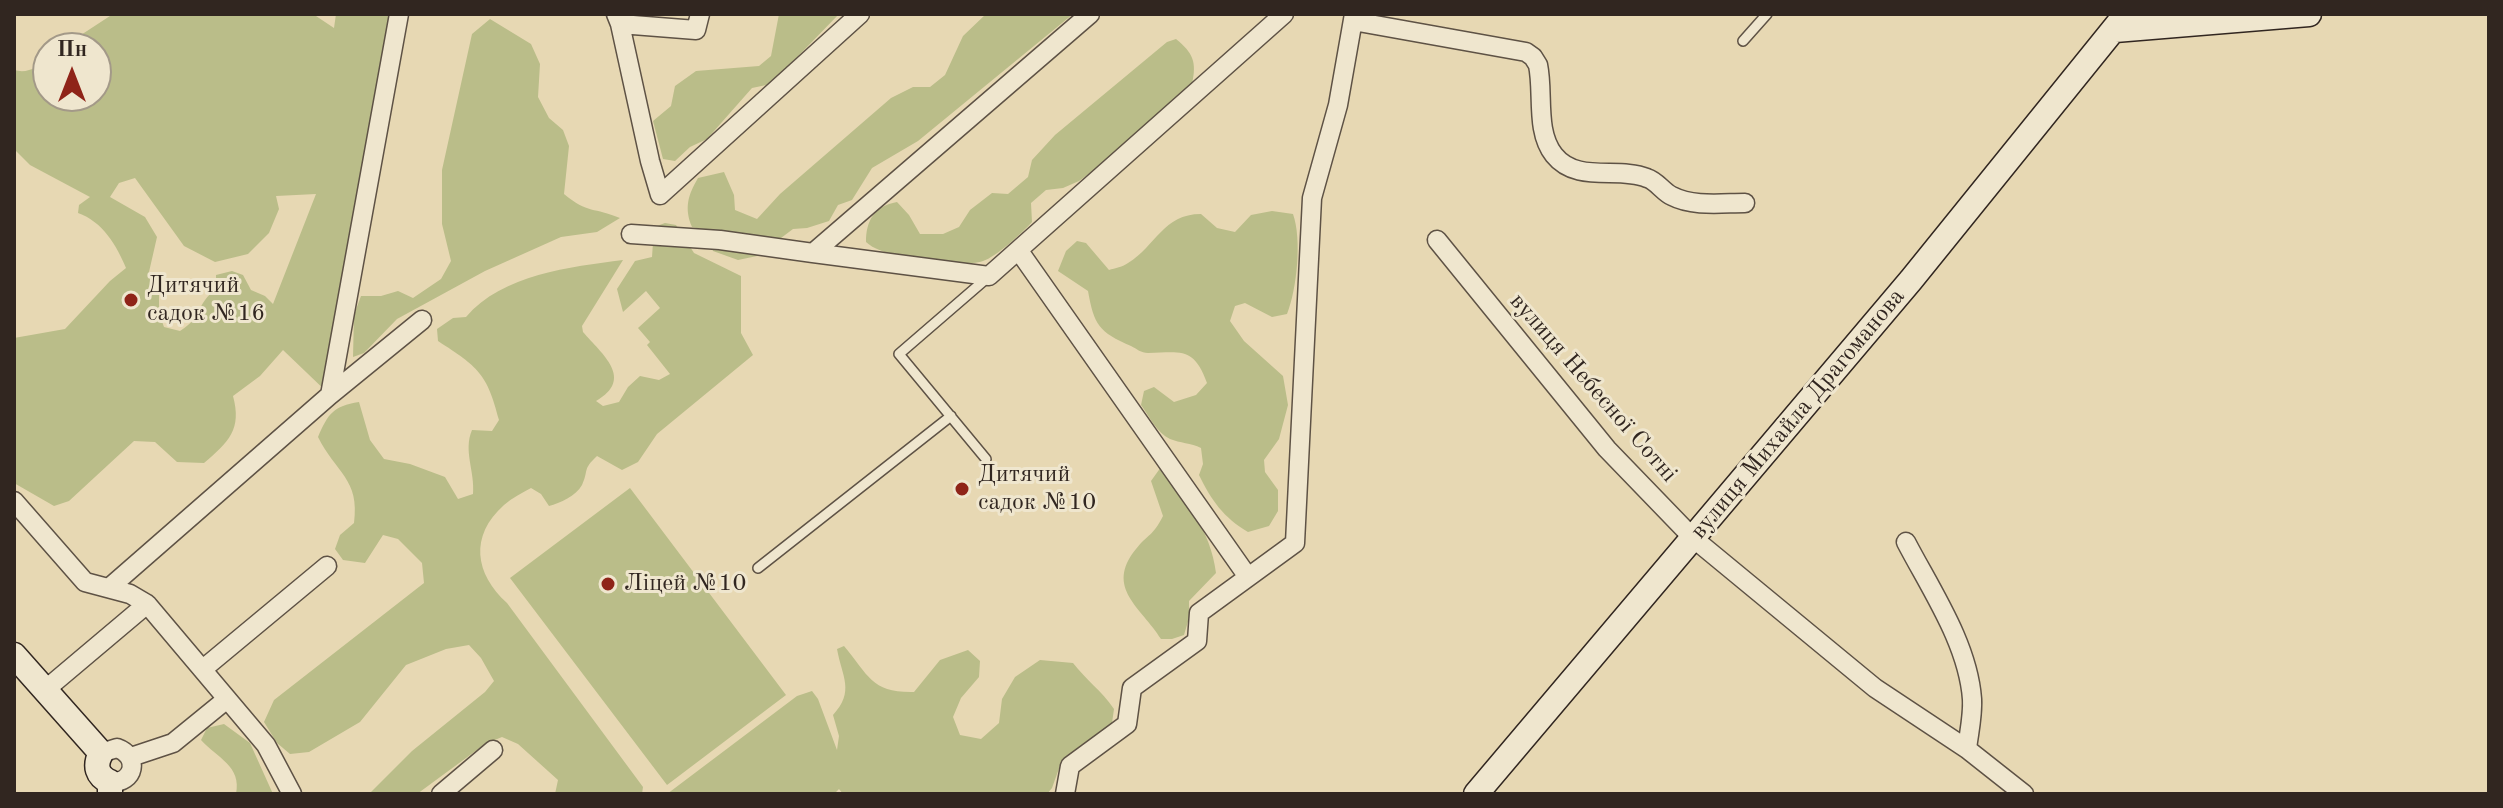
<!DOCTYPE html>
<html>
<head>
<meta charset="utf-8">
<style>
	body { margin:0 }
	#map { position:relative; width:2503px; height:808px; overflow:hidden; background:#e7d8b3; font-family:"Old Standard TT",serif }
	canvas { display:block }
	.frame { position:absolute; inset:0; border:16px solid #312620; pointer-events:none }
	.north { position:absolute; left:32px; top:32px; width:80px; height:80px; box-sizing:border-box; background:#efe6ce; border:2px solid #a39988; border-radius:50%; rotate:0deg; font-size:22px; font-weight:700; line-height:32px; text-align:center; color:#312620 }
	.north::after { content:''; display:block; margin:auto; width:28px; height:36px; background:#8f2418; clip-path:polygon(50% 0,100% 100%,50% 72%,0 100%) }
</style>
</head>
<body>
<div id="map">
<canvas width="2503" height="808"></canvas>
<div class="frame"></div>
<div class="north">Пн</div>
</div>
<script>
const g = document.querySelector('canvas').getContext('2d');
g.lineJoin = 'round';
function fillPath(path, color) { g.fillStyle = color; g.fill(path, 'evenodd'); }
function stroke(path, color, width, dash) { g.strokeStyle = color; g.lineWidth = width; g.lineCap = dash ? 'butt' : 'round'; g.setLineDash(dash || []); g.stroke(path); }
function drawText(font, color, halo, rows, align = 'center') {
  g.font = font + ' "Old Standard TT",serif'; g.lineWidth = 6; g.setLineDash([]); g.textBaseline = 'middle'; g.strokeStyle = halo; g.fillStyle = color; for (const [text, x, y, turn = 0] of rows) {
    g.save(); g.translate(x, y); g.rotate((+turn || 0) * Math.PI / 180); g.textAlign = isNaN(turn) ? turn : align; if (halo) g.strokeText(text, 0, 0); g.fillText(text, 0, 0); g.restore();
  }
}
fillPath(new Path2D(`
	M113,14H313L334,28L336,14H399L330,395L283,350L260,376L233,396C242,429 229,442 204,463L177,462L155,442L134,441L69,501L54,506L14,483V338L65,329L110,281L126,268C117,246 102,221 78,213L79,205L90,197L30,165L14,149V70C28,74 38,67 48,58V96H96V48H61ZM135,178L184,246L215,262L248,254L269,233L279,209L276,196L316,194L273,304L265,296L251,290L243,275L232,271L216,275V289C195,305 204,316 180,331L164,327L159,313V295L149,272L157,237L145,217L110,197L119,183Z
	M779,14H839L771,84L752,88L707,139L690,147L675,161L663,159L653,121L671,106L675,86L696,71L759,66L771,56Z
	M986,14H1073L918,141L872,168L852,200L838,205L829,221L807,228L793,229L757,256L738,260L713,251L706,230L692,227C684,208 688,195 698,178L724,172L734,195L735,210L757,219L780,194L891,98L913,87H930L945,75L963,36Z
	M490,19L531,44L540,64L538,97L549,118L563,130L569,146L564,194C588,214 594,207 620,218L597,232L561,237L485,271L397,319L364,353L353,357L354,315L361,296H381L398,291L413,298L441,279L451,261L442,224V170L472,34Z
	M1176,39C1193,53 1197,62 1192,84L1101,165L1079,181L1063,188L1046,190L1031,203L1032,222C1022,233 996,257 983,261C959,269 883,259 866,242C866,221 874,206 897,202L909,215L920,234H943L959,227L970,210L992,193L1008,194L1028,177L1032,160L1055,135L1167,42Z
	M1272,211L1293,214C1302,239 1297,289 1287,314L1272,317L1245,303L1235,306L1230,321L1244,341L1283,376L1288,405L1279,439L1264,460L1265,472L1278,490V511L1269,526L1248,532C1224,518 1211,500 1199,475L1203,464L1201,448C1191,443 1180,443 1170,439C1157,433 1149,416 1141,405L1144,391L1154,387L1174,402L1196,395L1207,383C1194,347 1182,352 1148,353C1141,353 1137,349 1131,346C1099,332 1094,325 1088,291L1058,271L1066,251L1077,241L1086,243L1109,270C1115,268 1123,267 1128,263C1156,246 1163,214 1201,214L1217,228L1235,232L1251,215Z
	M665,223L676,225L694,253L741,276V333L753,355L657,434L638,462L622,470L597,456C582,470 589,470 582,485C576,496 560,503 549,506L541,494L531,488C522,493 512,498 504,505C469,536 475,574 507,603L643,787L642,794H555L558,780L518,744L502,737L485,744L417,794H369L412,751L485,692L494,681L481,658L469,645L446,649L406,665L360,722L309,752L290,754L277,743L264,722L274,700L424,583L422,563L398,539L383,535L365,563L343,560L335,549L340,535L354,523C360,479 336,473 318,437C328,414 333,406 359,402L370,440L384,459L410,464L445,477L458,499L473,494C475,471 463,451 472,430L492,431L499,420C487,373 478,367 438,341L437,329L453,318L466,317C503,274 570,267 623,260L582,326L583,332C602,354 635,379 596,401L603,406L619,402L628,387L640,376L659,380L670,374L647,345L650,342L638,328L660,308L646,291L623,312L617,289L635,261L652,257L654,227Z
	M1161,467C1185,501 1211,530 1216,573L1189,601V618L1184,635L1172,639H1161C1142,608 1104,588 1136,549C1148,534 1153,536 1163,516L1151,481Z
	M630,488L786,695L667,785L510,578Z
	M844,646C869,676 872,693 914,692L940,660L968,650L980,661L979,677L961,698L953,717L960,735L981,739L999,723L1002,699L1015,677L1040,660L1073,663C1087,681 1101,690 1114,709L1112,723L1062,760L1052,788L1047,794H843L839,789L834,794H667L797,696L812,691L818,699L837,750L839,736L833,715C855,691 842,677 837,649Z
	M224,724L250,743L273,794H236C242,766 217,758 201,740L207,728Z`), '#babd89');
const lane = new Path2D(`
	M1743,41L1767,14
	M986,459L899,354L987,278
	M758,568L951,416`);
const street = new Path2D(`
	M616,14L620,24L650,161L660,195L860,14
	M1353,21L1526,52L1533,57L1538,65C1544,93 1535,131 1554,155C1577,184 1618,166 1647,178C1657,181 1663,192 1672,196C1693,207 1722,203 1745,203
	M620,24L696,30L700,14
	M631,234L720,240L813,253L1090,14
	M1437,240L1607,449L1693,538L1875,688L1967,749L2024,794
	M1019,251L1248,577
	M813,253L989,276L1284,14
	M330,395L422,320
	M14,501L85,582L130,594L147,604L45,690
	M1906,542C1931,590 1968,644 1972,699C1973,716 1969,732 1967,749
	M109,588L330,395L399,14
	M147,604L266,745L292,794
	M203,669L327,566
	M101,753L117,748C140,756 135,784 110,782
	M131,757L173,743L227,699
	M441,794L493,750
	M1065,794L1070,766L1127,724L1132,688L1197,641L1199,613L1295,543L1312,198L1338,105L1354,14`);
const secondary = new Path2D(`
	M2115,30L2309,14
	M14,655L101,753C94,766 97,776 110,782V794
	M1476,794L1911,280L2126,14`);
stroke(lane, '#5e5245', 12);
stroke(street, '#5e5245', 21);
stroke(secondary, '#312620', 27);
stroke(lane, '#efe6ce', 9);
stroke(street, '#efe6ce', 18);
stroke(secondary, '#efe6ce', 24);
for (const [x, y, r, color] of [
	[131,300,8,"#8f2418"],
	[962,489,8,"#8f2418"],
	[608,584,8,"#8f2418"]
]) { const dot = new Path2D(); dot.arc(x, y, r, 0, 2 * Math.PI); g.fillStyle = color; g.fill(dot); stroke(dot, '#efe6ce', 3); }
drawText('24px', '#312620', '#efe6ce', [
	["Дитячий",147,286],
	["садок №16",147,314],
	["Дитячий",978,475],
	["садок №10",978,503],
	["Ліцей №10",624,584]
], 'left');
drawText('24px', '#312620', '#efe6ce', [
	["вулиця Небесної Сотні",1593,388,49],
	["вулиця Михайла Драгоманова",1798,414,-50]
]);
</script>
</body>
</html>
